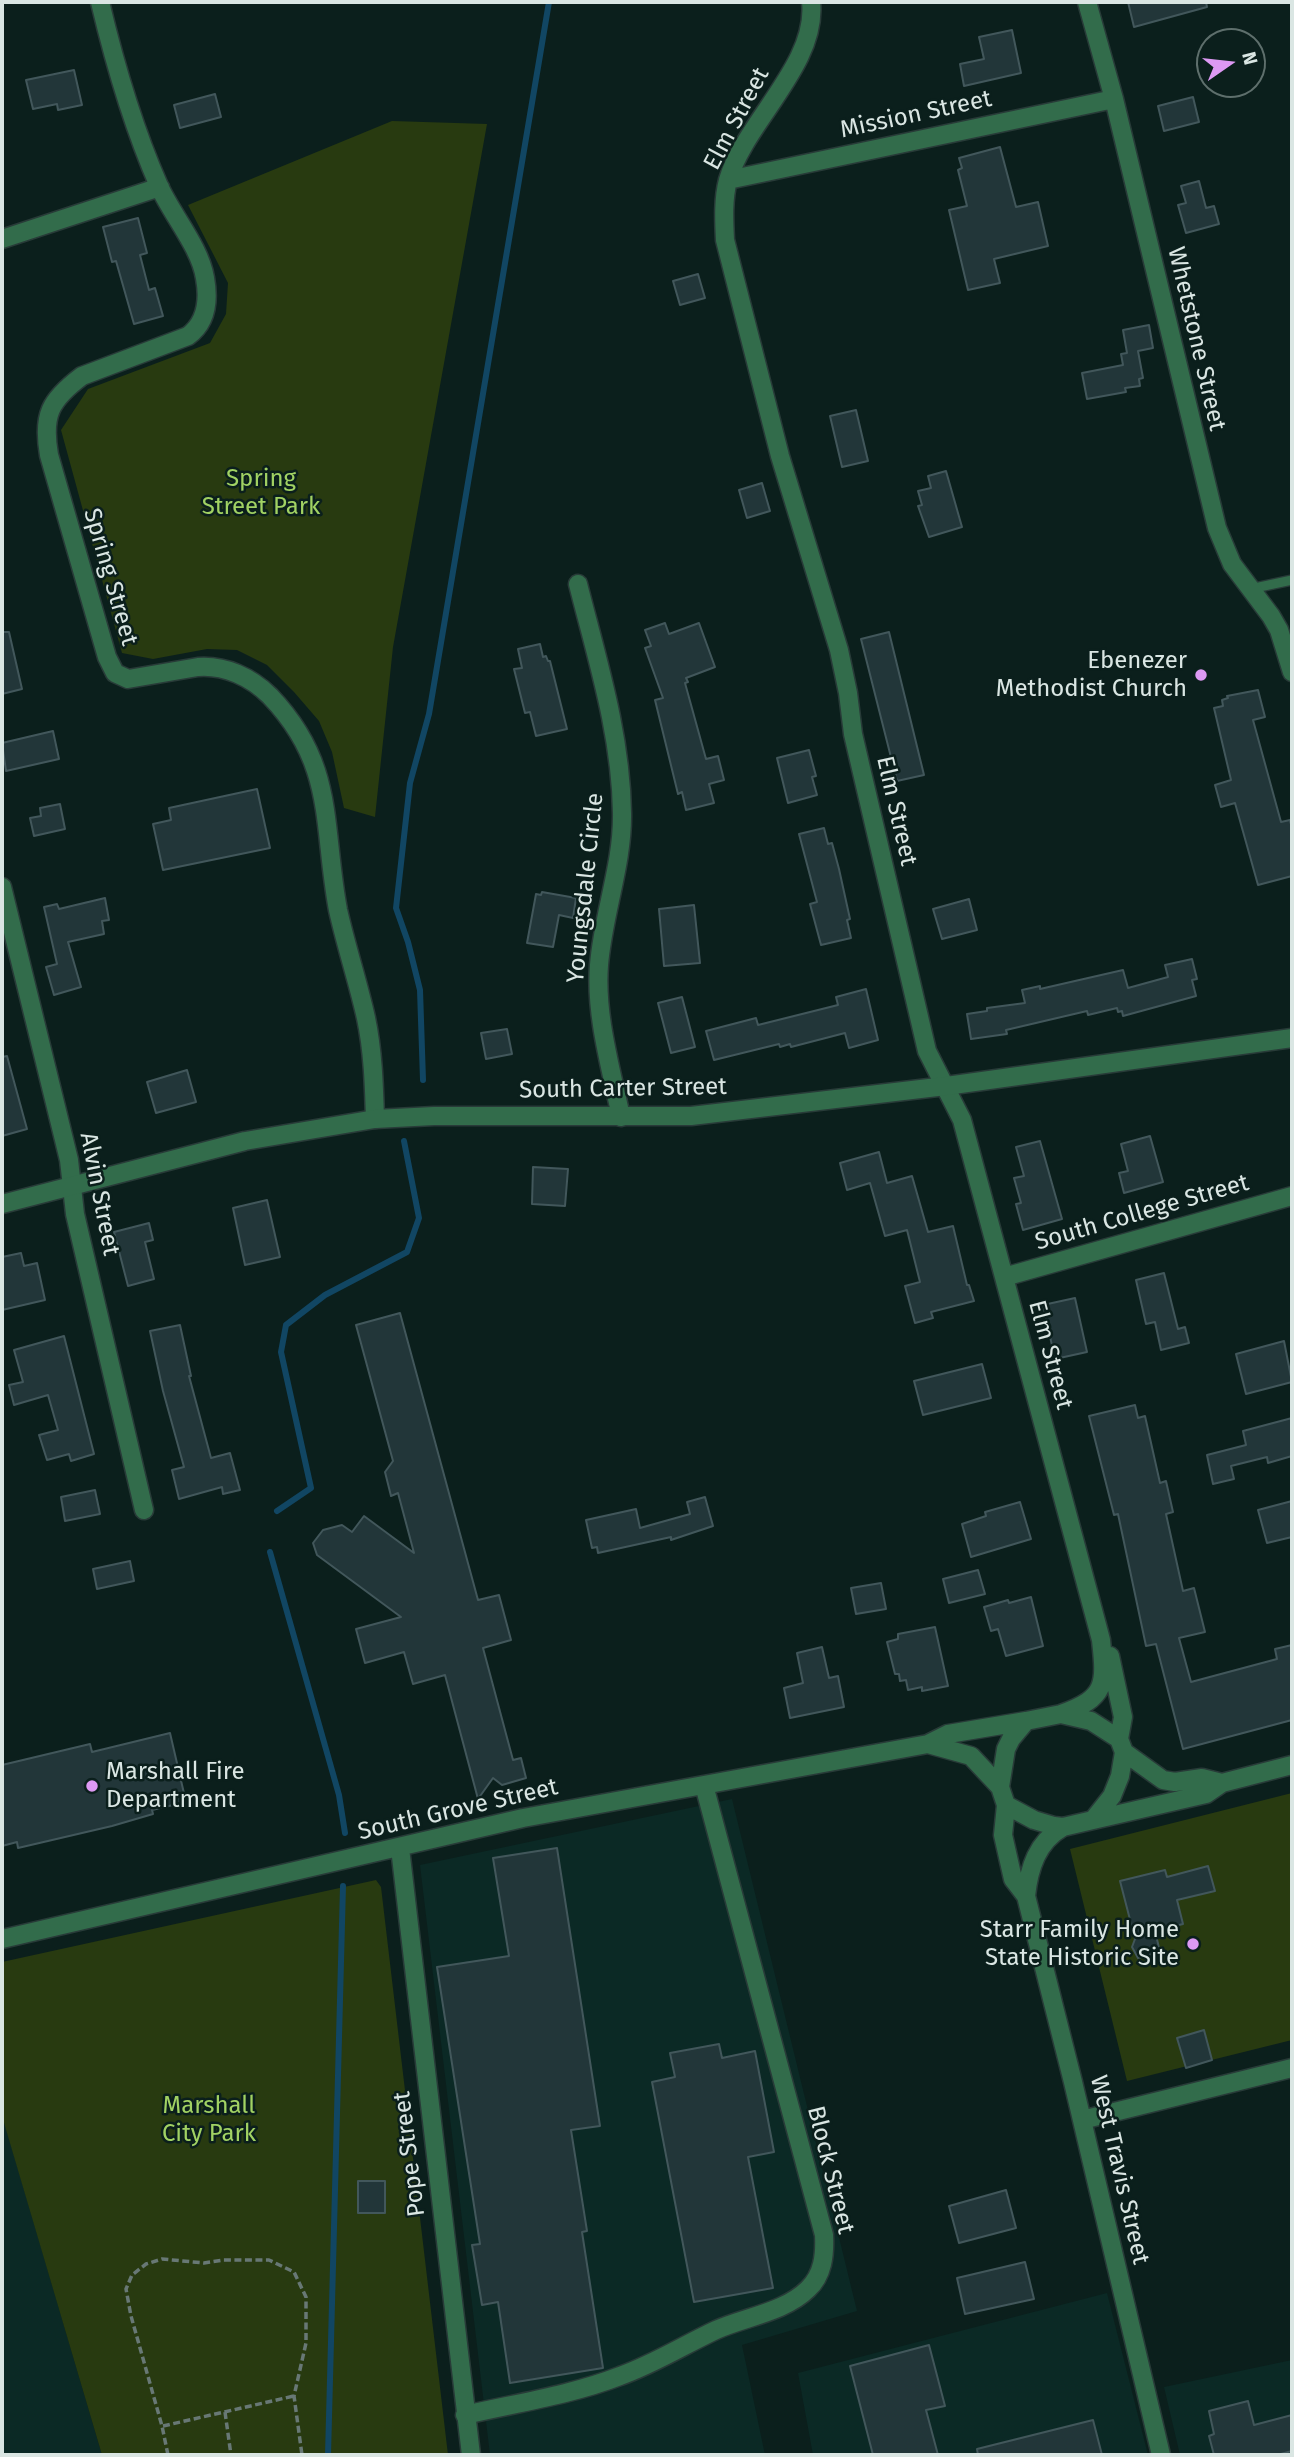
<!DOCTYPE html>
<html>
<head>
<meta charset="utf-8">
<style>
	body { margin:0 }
	#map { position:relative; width:1294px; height:2457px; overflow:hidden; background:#0b1f1c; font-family:"Fira Sans",sans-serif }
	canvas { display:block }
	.frame { position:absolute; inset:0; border:4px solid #dae6e3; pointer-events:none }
	.north { position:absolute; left:1196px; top:28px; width:70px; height:70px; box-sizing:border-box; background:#0b1f1c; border:2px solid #5e6f6c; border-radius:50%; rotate:76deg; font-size:19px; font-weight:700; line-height:28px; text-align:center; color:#dae6e3 }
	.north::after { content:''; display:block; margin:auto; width:24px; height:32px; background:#dd99f3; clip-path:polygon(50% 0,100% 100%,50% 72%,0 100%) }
</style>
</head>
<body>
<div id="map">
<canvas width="1294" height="2457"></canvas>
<div class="frame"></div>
<div class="north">N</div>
</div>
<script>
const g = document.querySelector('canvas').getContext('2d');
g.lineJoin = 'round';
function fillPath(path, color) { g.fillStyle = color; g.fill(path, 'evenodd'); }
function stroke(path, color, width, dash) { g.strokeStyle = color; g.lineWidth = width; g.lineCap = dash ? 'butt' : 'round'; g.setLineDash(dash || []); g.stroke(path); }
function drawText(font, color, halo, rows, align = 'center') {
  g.font = font + ' "Fira Sans",sans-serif'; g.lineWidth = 5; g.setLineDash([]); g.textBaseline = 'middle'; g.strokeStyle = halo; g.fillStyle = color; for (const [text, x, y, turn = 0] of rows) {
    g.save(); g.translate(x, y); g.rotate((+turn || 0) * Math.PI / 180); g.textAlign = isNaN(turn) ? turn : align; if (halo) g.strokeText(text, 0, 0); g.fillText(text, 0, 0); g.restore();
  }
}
fillPath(new Path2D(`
	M732,1799L857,2311L742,2345L765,2455H490L420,1865Z
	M2,2114L102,2455H2Z
	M1107,2293L1148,2455H813L798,2373Z
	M1292,2360V2455H1180L1164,2387Z`), '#0b2925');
fillPath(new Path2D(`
	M392,121L487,124L393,647L375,817L344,808L332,752L319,721L294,692L267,665L237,650L207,649L153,659L122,653L61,430L88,389L210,343L226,314L228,283L188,205Z
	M1292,1793V2040L1127,2081L1070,1849Z
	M376,1880L381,1887L448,2455H102L2,2116V1962Z`), '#283a10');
stroke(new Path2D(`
	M423,1080L420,990L408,942L396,908L410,783L429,714L549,2
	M277,1511L311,1488L281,1352L286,1325L325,1295L407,1252L419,1218L404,1141
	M270,1552L339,1795L345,1833
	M328,2455L343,1886`), '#114663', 6);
const building = new Path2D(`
	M1128,2H1206L1207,7L1134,27Z
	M1012,30L1021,73L964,86L960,64L984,59L979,37Z
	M74,70L82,105L58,110L57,104L33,109L26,80Z
	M215,94L221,117L180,128L174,105Z
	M1193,97L1199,122L1164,131L1158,106Z
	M1000,147L1016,207L1038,202L1048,246L994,259L1000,283L968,290L949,210L967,206L958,170L962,168L959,158Z
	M1199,181L1206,208L1214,206L1219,224L1186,233L1178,205L1186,203L1181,186Z
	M138,218L147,253L140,255L149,290L155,288L163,316L134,324L116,261L112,262L103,227Z
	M698,274L705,298L680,305L673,281Z
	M1149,325L1153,348L1138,351L1143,378L1139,379L1140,386L1125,388L1126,392L1087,399L1082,373L1123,365L1121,354L1127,353L1123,330Z
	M856,410L868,461L842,467L830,416Z
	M946,471L962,527L929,537L918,506L922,505L918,491L931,488L928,476Z
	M762,483L770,511L747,518L739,490Z
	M665,623L669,634L699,623L715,667L686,678L688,682L685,683L706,759L718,756L724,780L709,784L714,803L686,810L682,792L678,794L655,700L663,698L645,648L651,646L645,630Z
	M2,632H9L22,689L2,694Z
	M889,632L924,775L897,781L861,639Z
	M540,644L543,657L546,656L548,661H550L567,729L536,736L530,712L525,713L514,669L522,668L518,649Z
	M1258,690L1265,717L1253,720L1281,822L1290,820L1292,829V876L1258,885L1235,803L1221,807L1215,785L1231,780L1214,708L1223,706L1222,700L1228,698L1227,696Z
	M53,731L59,759L6,771L2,743Z
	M809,750L816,776L812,777L817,795L788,803L777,758Z
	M257,789L270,848L163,870L153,824L171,820L169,808Z
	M60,804L65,829L34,836L30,818L41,816L40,808Z
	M824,828L828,844L832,843L839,869L850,919L847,920L851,938L821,945L810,904L817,902L799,834Z
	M542,892L576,898L573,918L559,915L553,947L527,943L536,894L541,895Z
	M105,898L109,920L102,921L104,934L68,942L81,987L54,995L46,967L57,964L44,907L57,904L59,909Z
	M969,899L977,930L942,939L933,909Z
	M694,905L700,963L664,966L659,909Z
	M1192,959L1197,979L1192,980L1196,996L1123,1016L1122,1011L1118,1012L1117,1008L1088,1015L1087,1011L1006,1030L1007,1034L971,1039L967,1014L987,1011V1008L1025,1003L1022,990L1040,986V989L1123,970L1128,988L1168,977L1165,965Z
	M866,989L878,1040L849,1048L845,1033L791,1047L790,1044L780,1047L779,1044L714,1060L706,1031L756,1018L758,1025L838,1005L836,997Z
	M682,997L695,1047L671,1053L658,1003Z
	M507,1029L512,1054L486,1059L481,1033Z
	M7,1056L27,1129L2,1136V1057Z
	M187,1070L196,1102L156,1113L147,1082Z
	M1150,1136L1163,1182L1124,1193L1119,1173L1128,1171L1121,1144Z
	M1040,1141L1062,1219L1023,1230L1016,1204L1021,1203L1014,1178L1024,1176L1016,1147Z
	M879,1152L887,1183L912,1176L928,1232L953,1226L967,1285H969L974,1301L931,1312L933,1318L915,1323L905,1286L920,1282L907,1230L885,1236L870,1183L847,1190L840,1163Z
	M533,1167L568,1169L565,1206L532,1204Z
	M267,1200L280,1257L245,1265L233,1208Z
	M149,1223L153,1240L145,1242L154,1279L128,1286L114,1232Z
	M21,1253L24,1266L37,1263L45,1300L2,1310V1257Z
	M1164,1273L1178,1329L1185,1327L1189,1343L1161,1350L1155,1322L1146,1324L1136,1280Z
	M1075,1298L1087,1352L1055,1359L1043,1305Z
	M400,1313L478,1600L499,1595L511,1640L483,1648L513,1760L521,1758L526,1778L502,1785L493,1778L478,1799L445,1675L413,1684L404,1652L365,1663L356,1629L401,1617L317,1555L313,1543L323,1530L342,1525L352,1532L364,1516L414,1553L398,1493L391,1496L385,1472L393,1461L356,1325Z
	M180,1325L191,1376H189L211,1458L230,1453L240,1490L223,1494L222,1487L179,1499L172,1470L184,1467L163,1391L150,1331Z
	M64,1336L94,1454L71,1461L69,1454L47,1460L39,1435L58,1430L48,1395L14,1405L9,1385L23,1382L14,1350Z
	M1284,1341L1292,1382L1246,1394L1236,1354Z
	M982,1364L991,1398L923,1415L914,1381Z
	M1135,1405L1138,1418L1145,1416L1160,1483L1166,1481L1173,1512L1166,1514L1183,1591L1194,1588L1205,1632L1179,1638L1191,1682L1277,1659L1275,1649L1292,1645V1720L1183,1749L1156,1644L1146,1646L1118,1514L1114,1515L1089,1416Z
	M1292,1418V1456L1268,1463L1267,1457L1231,1466L1234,1479L1213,1484L1207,1455L1246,1445L1243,1431Z
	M95,1490L100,1514L65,1521L61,1497Z
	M705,1497L713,1526L671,1540V1537L598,1553L597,1547L592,1548L586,1520L636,1509L640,1528L690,1514L687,1502Z
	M1292,1501V1537L1267,1543L1258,1510Z
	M1020,1502L1031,1539L971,1557L962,1524L986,1516L985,1512Z
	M130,1561L134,1581L97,1589L93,1569Z
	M978,1570L985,1594L949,1603L943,1579Z
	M881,1583L886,1609L856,1614L851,1588Z
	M1031,1597L1043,1646L1006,1656L998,1629L991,1631L984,1607L1008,1600L1009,1603Z
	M935,1627L948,1686L922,1691V1687L908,1690L906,1680L900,1681L899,1674H895L887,1642L898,1639V1634Z
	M822,1647L829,1678L838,1676L844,1707L790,1718L784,1688L803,1683L797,1653Z
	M170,1733L186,1802L152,1810L153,1814L112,1826L18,1848L17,1842L2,1846V1765L90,1744L92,1752Z
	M557,1848L600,2126L571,2130L587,2231L582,2232L603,2368L510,2383L498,2302L482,2305L472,2245L480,2244L437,1967L509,1956L493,1858Z
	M1208,1866L1215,1891L1177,1900L1183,1924L1155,1931L1160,1952L1138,1958L1132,1947L1135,1939L1120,1881L1165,1870L1167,1877Z
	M1204,2030L1212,2060L1186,2068L1177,2038Z
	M719,2044L722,2058L755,2051L774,2152L748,2157L773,2288L694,2302L652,2082L675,2077L670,2053Z
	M358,2181H385V2213H358Z
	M1006,2190L1016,2228L959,2243L949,2206Z
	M1025,2262L1034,2299L965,2314L957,2278Z
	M929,2345L945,2406L926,2410L938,2455H873L850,2366Z
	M1248,2401L1254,2425L1292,2415V2451L1277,2455H1214L1209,2436L1214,2434L1209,2411Z
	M1093,2420L1102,2455H978L977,2449Z`);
fillPath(building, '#223639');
stroke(building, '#42575b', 2);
const service = new Path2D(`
	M1250,589L1292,580`);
const minor = new Path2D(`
	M100,2C115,65 133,127 159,186C172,215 200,247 205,278C209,300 207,322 188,336L82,376C50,400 42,415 49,455L107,657L115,673L128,679L198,667C225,665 251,677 270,696C336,765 322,825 338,910C346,946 358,982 366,1018C373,1051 374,1085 375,1119
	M811,2C818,64 745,122 728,180C723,199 724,220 725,240L780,456L839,650L848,693L853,734L927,1051L962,1120L1101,1640C1106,1685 1106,1698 1061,1714
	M1087,2L1114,99L1217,528L1232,564L1271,616L1279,630L1292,672
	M728,180L1114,99
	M2,239L160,187
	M578,584C597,659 621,734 622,813C623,864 603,914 599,965C595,1015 611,1068 621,1117
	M2,887L69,1160L75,1214L144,1510
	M1004,1277L1292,1196
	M1110,1656L1123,1717L1119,1739
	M928,1744L971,1756L1000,1787
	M1222,1783L1292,1765
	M1006,1805L1034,1820L1054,1826L1063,1827L1093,1820L1112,1796L1120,1776L1124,1752L1119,1739L1091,1721L1061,1714L1026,1721L1011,1739L1006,1749L1000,1787L1006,1805L1003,1835L1013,1879L1026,1896
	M1093,1820L1206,1794L1222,1783L1202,1778L1175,1782L1163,1780L1124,1752
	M1063,1827C1037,1842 1029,1868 1026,1896L1073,2082L1161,2455
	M400,1848L471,2455
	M2,1939L523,1818L928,1744L948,1734L1026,1721
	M1082,2120L1292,2068
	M465,2415C517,2403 571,2395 620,2376C654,2364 684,2345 716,2330C745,2317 785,2312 808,2289C823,2275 825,2255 824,2235L704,1785`);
const tertiary = new Path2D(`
	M2,1204L245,1141L375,1119L434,1116H691L946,1086L1292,1038`);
stroke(service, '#283b38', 12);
stroke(minor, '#283b38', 21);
stroke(tertiary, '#283b38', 21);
stroke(new Path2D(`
	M225,2412L231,2455
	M163,2426L294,2396
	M168,2455L162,2426L131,2316L126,2289L132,2275L146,2264L162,2259L204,2263L223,2260H269L294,2272L306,2297V2343L294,2396L302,2455`), '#687875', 3.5, [7, 3.5]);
stroke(service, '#326c4b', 9);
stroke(minor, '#326c4b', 18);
stroke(tertiary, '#326c4b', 18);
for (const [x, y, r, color] of [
	[1201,675,7,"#dd99f3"],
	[92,1786,7,"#dd99f3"],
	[1193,1944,7,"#dd99f3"]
]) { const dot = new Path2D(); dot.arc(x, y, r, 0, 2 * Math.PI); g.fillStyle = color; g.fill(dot); stroke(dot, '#0b1f1c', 2.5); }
drawText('24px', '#dae6e3', '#0b1f1c', [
	["Mission Street",916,115,-12],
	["Elm Street",737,119,-62],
	["Whetstone Street",1196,339,77],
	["Spring Street",110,577,74],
	["Elm Street",896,811,77],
	["Youngsdale Circle",586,888,-84],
	["South Carter Street",623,1089,-1],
	["Alvin Street",99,1194,79],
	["South College Street",1142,1213,-16],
	["Elm Street",1050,1355,75],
	["South Grove Street",458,1810,-13],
	["Pope Street",410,2154,-97],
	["Block Street",830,2170,76],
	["West Travis Street",1119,2170,77]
]);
drawText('24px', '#a1d263', '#0b1f1c', [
	["Spring",261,479],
	["Street Park",261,507],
	["Marshall",209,2106],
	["City Park",209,2134]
]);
drawText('24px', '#dae6e3', '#0b1f1c', [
	["Ebenezer",1187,661],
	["Methodist Church",1187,689],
	["Marshall Fire",106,1772,"left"],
	["Department",106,1800,"left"],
	["Starr Family Home",1179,1930],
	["State Historic Site",1179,1958]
], 'right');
</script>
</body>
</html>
